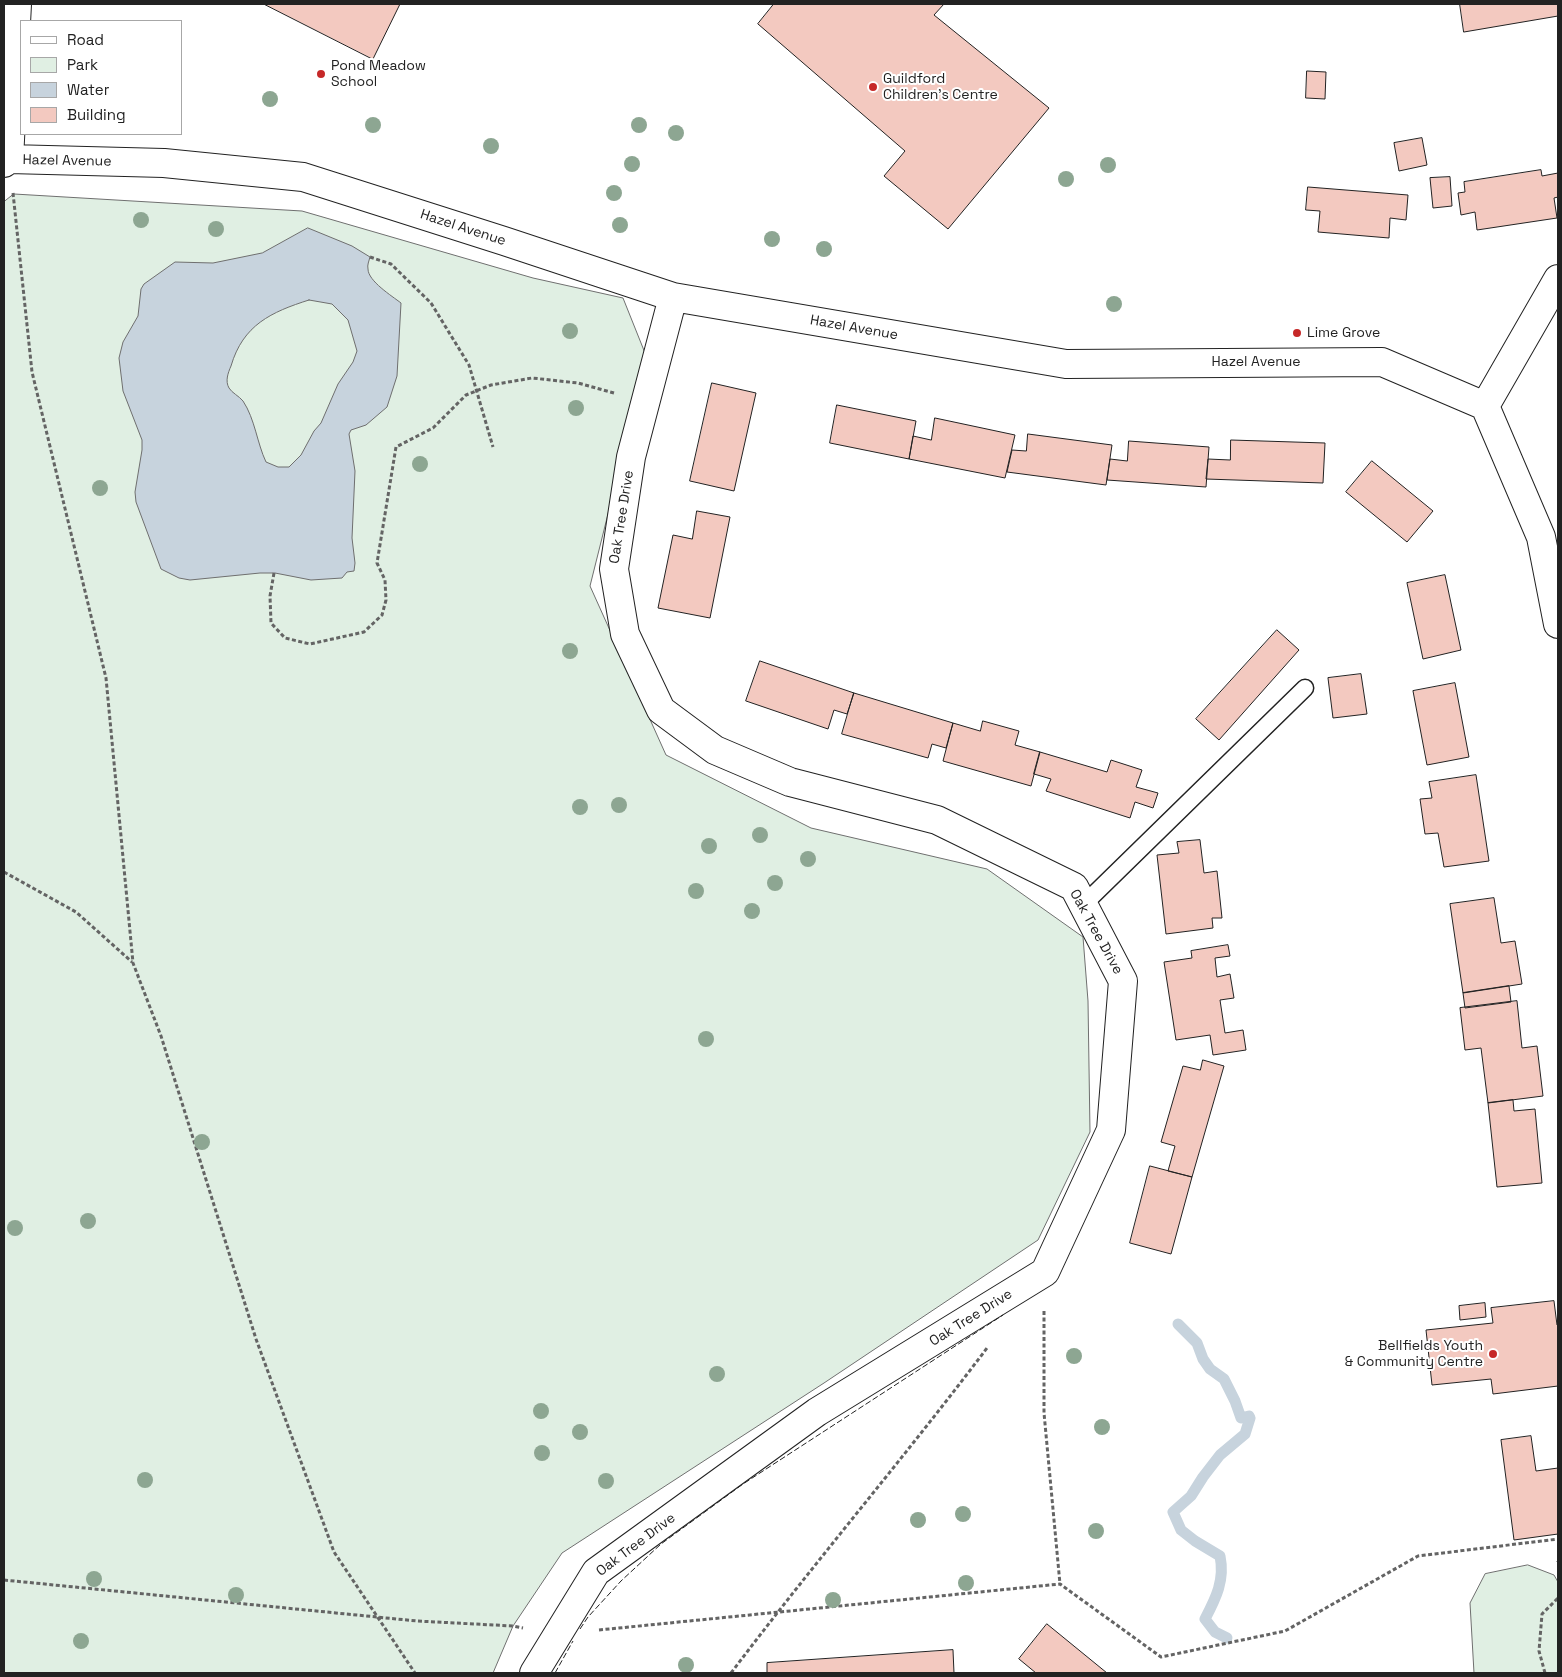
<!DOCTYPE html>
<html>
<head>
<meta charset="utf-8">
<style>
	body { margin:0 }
	#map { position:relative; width:1562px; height:1677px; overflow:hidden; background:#fff; font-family:"Space Grotesk",sans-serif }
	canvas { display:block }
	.frame { position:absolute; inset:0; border:5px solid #222; pointer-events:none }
	.legend { position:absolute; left:20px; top:20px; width:162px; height:115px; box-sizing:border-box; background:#fff; border:1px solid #a7a7a7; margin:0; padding:6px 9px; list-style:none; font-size:15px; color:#222 }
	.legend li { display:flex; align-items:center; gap:10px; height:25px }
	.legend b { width:25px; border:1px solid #a7a7a7 }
</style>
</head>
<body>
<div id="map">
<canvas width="1562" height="1677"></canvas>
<div class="frame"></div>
<ul class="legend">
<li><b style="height:6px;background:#fff"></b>Road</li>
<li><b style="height:14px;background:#e0efe3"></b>Park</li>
<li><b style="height:14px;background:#c7d3dd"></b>Water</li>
<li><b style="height:14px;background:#f3c9c0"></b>Building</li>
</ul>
</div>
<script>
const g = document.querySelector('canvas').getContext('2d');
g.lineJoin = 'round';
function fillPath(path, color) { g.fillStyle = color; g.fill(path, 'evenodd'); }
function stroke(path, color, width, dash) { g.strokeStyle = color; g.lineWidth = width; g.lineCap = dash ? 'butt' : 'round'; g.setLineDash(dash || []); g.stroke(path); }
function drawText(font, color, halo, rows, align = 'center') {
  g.font = font + ' "Space Grotesk",sans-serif'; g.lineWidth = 4; g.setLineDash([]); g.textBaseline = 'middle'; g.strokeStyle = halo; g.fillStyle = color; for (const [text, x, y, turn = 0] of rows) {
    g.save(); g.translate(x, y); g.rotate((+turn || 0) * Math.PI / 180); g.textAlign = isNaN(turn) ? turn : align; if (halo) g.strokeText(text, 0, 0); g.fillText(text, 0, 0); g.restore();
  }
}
const green = new Path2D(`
	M14,194L302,211L533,278L623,298L647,358L590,586L666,755L811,828L987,869L1083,937L1088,1001L1090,1132L1038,1240L824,1383L562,1553L513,1626L493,1673H4V202Z
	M1528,1565L1554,1575L1558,1582V1673H1474L1470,1603L1485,1574Z`);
fillPath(green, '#e0efe3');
stroke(green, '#6f6f6f', 1);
const water = new Path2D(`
	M308,228L352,246L370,257C369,261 367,265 368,269C368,281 392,296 401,303L397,376L387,407L366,425L351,430L349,434L355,471L352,538L355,563L354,571L347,572L342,578L311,580L275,573H260L190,580L179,578L161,569L136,502L135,492L142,450V440L123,391L119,358L123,342L138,316L141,289L144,284L175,262L213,263L262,253ZM309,300L332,304L348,320L357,351L353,362L338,384L321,423L314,431L301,455L289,467H278L266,462C257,443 255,419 243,401C239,396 232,393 229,388C225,381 228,373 231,366C243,325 271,312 309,300Z`);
fillPath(water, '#c7d3dd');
stroke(water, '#6f6f6f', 1);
stroke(new Path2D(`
	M1178,1324L1197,1343L1203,1359L1210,1369L1224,1379L1235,1401L1241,1418L1249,1416L1250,1418L1245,1434L1220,1455L1203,1477L1191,1496L1173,1512L1181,1530L1195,1541L1220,1556C1225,1580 1216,1598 1205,1619L1215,1632L1227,1638`), '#c7d3dd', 11);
const building = new Path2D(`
	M264,4H400L373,59Z
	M774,4H944L934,15L1049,108L948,229L884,176L905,151L758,24Z
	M1460,4H1558V16L1464,32Z
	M1307,71L1326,72L1325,99L1306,98Z
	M1422,138L1427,165L1399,171L1394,143Z
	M1541,170L1542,176L1558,173V197L1554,198L1557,218L1477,230L1475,212L1461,215L1458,193L1465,192L1464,182Z
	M1450,177L1452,206L1433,208L1430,178Z
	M1308,187L1408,195L1406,220L1390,218L1389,238L1318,232L1320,211L1306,210Z
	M712,383L756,393L734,491L690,481Z
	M837,405L916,421L909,459L830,443Z
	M935,418L1015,435L1005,478L909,459L913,436L931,440Z
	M1028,434L1112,445L1106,485L1007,472L1012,450L1026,451Z
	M1231,440L1325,443L1323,483L1206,479L1208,459L1230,460Z
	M1129,441L1209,447L1206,487L1107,480L1110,459L1127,461Z
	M1372,461L1433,511L1407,542L1346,492Z
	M697,511L730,517L710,618L658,608L673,535L692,539Z
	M1445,575L1461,650L1423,659L1407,583Z
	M1277,630L1299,650L1219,740L1196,719Z
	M760,661L854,693L847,714L834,710L828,729L746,701Z
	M1361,674L1367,714L1333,718L1328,678Z
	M1455,683L1469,757L1427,765L1413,691Z
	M854,693L953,723L946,748L932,744L928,758L842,734Z
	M983,721L1019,731L1015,745L1040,752L1031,786L943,761L953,723L980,731Z
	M1040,752L1107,772L1111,760L1142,770L1136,787L1158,793L1153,808L1135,802L1130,818L1046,791L1051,779L1034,774Z
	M1476,775L1489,861L1444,867L1438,833L1425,834L1420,799L1432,798L1429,782Z
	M1200,840L1204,873L1217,871L1222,918H1212L1213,928L1166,934L1157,855L1179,853L1177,842Z
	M1494,898L1501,943L1515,941L1522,984L1463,993L1450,904Z
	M1228,945L1230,956L1215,958L1217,977L1230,974L1234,998L1220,1000L1225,1033L1243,1030L1246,1050L1213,1055L1210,1035L1176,1040L1164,962L1192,958L1191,951Z
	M1509,986L1511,1002L1465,1008L1463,993Z
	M1517,1001L1522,1048L1537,1046L1543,1096L1488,1103L1481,1048L1465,1050L1460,1008Z
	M1203,1060L1224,1066L1192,1177L1168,1171L1175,1146L1161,1142L1183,1066L1200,1070Z
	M1513,1100L1514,1111L1535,1109L1542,1183L1497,1187L1488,1103Z
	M1150,1166L1192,1177L1171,1254L1130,1243Z
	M1554,1301L1557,1325H1558V1386L1493,1394L1491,1379L1432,1385L1426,1330L1493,1323L1491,1308Z
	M1485,1303L1486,1317L1460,1320L1459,1306Z
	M1531,1436L1536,1471L1558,1468V1534L1514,1540L1501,1440Z
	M1047,1624L1107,1673H1036L1019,1659Z
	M953,1650L954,1673H767V1663Z`);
fillPath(building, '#f3c9c0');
stroke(building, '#222', 1);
const lane = new Path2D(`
	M1083,905L1305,688`);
const street = new Path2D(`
	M9,159L17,4
	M4,163L9,159L164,163L303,177L504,241L673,297L1066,364L1382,362L1485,406L1541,537L1558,624
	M1485,406L1558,279
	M534,1673L596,1572L817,1412L1045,1272L1111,1130L1123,981L1074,887L937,820L790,782L715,750L661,710L625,634L614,569L631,457L673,297`);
stroke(lane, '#222', 19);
stroke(street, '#222', 30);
stroke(new Path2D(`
	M13,193L32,372L106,678L133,963L161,1036L256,1339L334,1552L415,1673
	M370,257L391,264L431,303L469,365L493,447
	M274,573L270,596L271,623L285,638L310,644L364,632L382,615L386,600L385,580L377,563L396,447L433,428L466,395L491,385L532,378L578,383L614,393
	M4,872L76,912L132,962
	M1044,1311V1413L1060,1584
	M1558,1561V1562
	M4,1580L417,1621L513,1626L523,1628
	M599,1630L1060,1584L1161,1657L1285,1631L1418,1556L1558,1539
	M731,1673C814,1563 904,1458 987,1348
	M1545,1673L1539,1651L1542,1614L1558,1598`), '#646464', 3, [4, 2.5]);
stroke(lane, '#fff', 16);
stroke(street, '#fff', 28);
stroke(new Path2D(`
	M580,1629L588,1617L621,1581L661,1544L743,1484L1003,1315
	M555,1673L573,1641`), '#222', 1, [6, 2.5]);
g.fillStyle = '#8da692';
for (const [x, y] of [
	[270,99],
	[373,125],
	[639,125],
	[676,133],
	[491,146],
	[632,164],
	[1108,165],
	[1066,179],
	[614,193],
	[141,220],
	[620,225],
	[216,229],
	[772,239],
	[824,249],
	[1114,304],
	[570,331],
	[576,408],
	[420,464],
	[100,488],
	[570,651],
	[619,805],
	[580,807],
	[760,835],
	[709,846],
	[808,859],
	[775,883],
	[696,891],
	[752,911],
	[706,1039],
	[202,1142],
	[88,1221],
	[15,1228],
	[1074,1356],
	[717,1374],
	[541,1411],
	[1102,1427],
	[580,1432],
	[542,1453],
	[145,1480],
	[606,1481],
	[963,1514],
	[918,1520],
	[1096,1531],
	[94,1579],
	[966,1583],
	[236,1595],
	[833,1600],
	[81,1641],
	[686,1665]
]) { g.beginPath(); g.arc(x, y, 8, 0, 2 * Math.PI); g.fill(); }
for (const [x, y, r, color] of [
	[321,74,5,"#c62828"],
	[873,87,5,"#c62828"],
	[1297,333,5,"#c62828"],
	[1493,1354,5,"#c62828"]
]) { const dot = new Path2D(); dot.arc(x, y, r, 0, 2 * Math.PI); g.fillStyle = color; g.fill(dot); stroke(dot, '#fff', 2); }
drawText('14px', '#222', '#fff', [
	["Pond Meadow",331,66],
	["School",331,82],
	["Guildford",883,79],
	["Children's Centre",883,95],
	["Lime Grove",1307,333],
	["Bellfields Youth",1483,1346,"right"],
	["& Community Centre",1483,1362,"right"]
], 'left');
drawText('14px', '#222', '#fff', [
	["Hazel Avenue",67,161,1],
	["Hazel Avenue",463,228,18],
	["Hazel Avenue",854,328,10],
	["Hazel Avenue",1256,362],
	["Oak Tree Drive",622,517,-81],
	["Oak Tree Drive",1096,932,61],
	["Oak Tree Drive",971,1318,-32],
	["Oak Tree Drive",636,1545,-37]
]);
</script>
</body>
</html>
